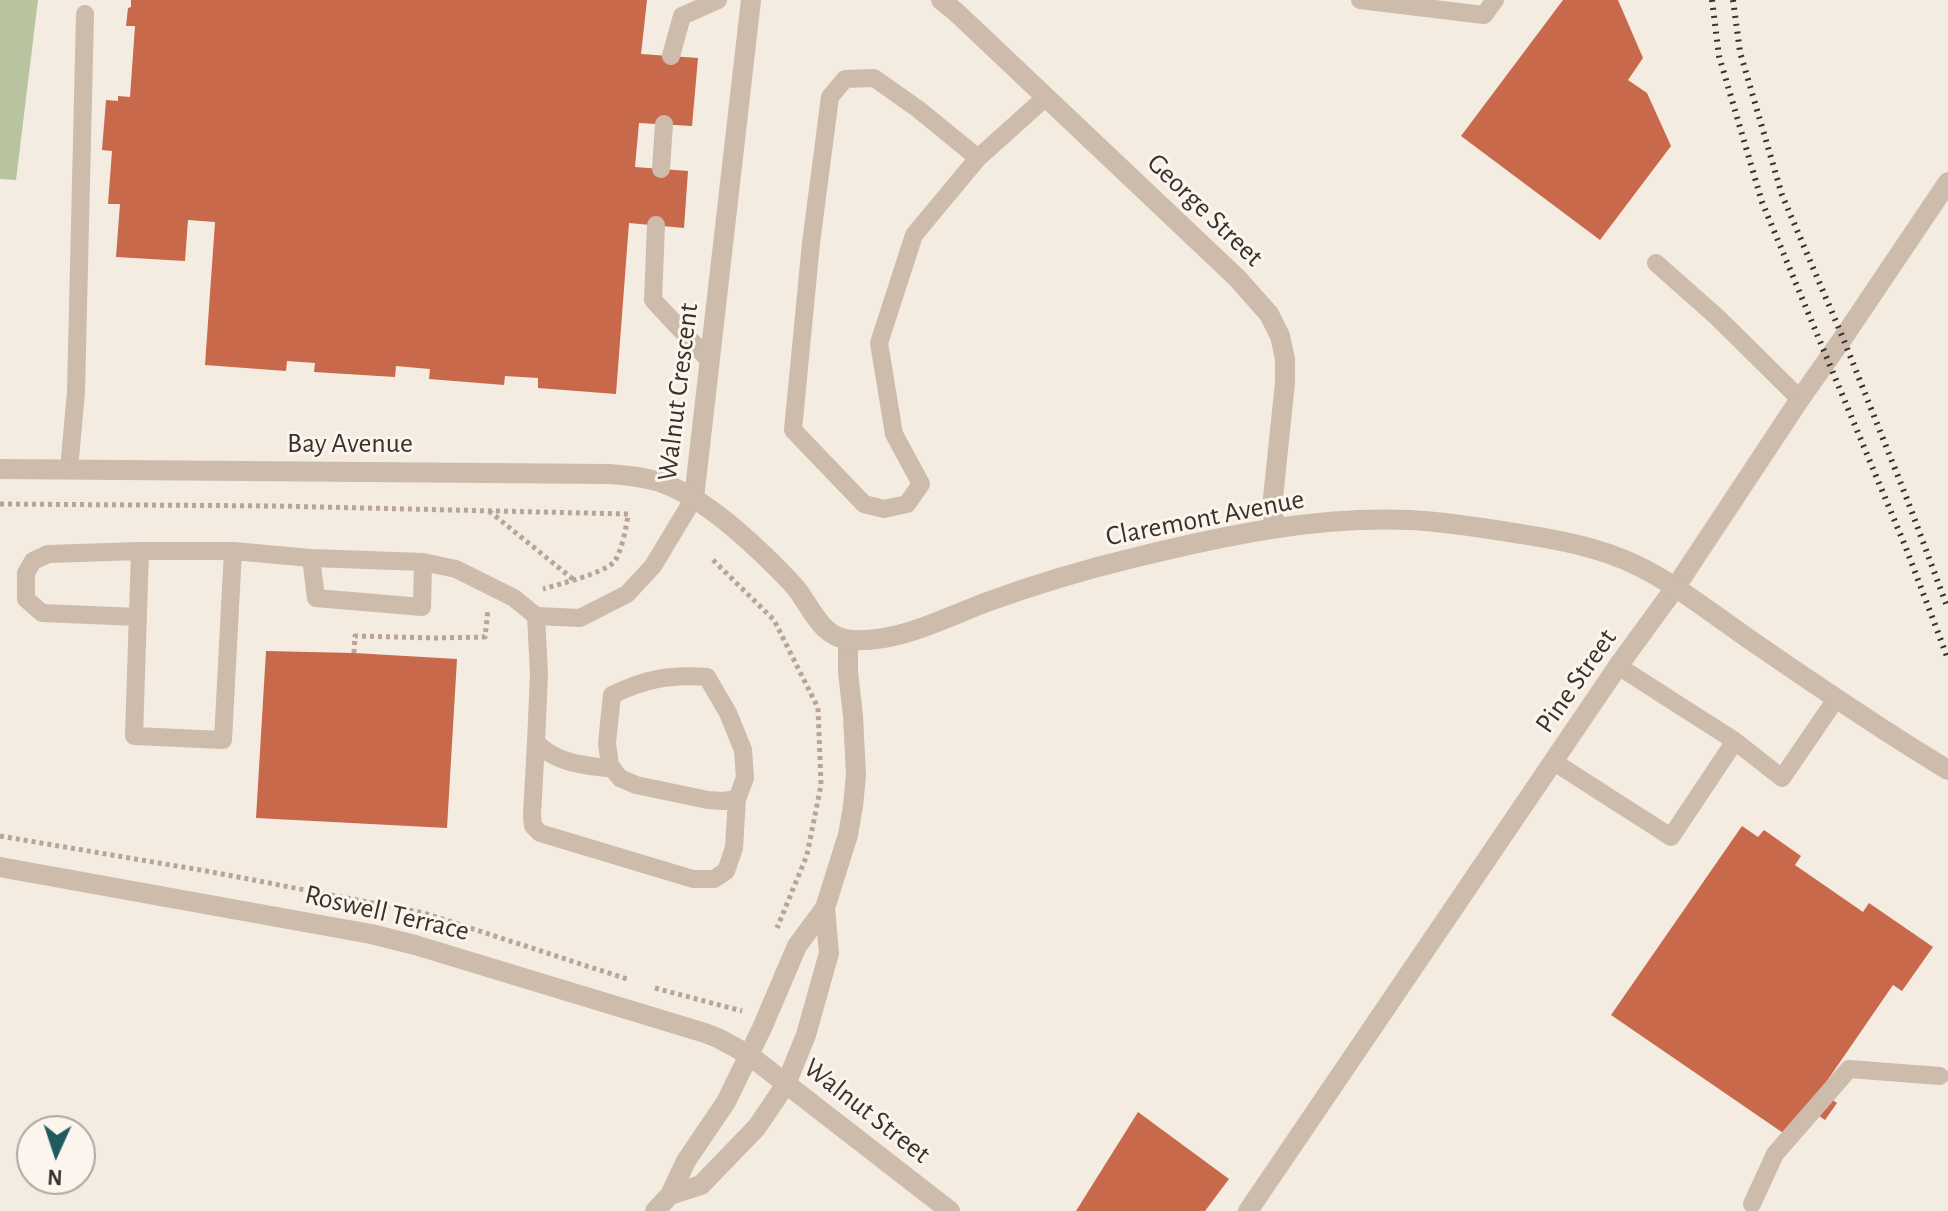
<!DOCTYPE html>
<html>
<head>
<meta charset="utf-8">
<style>
	body { margin:0 }
	#map { position:relative; width:1948px; height:1211px; overflow:hidden; background:#f4ebe1; font-family:"Alegreya Sans",sans-serif }
	canvas { display:block }
	.north { position:absolute; left:16px; top:1115px; width:80px; height:80px; box-sizing:border-box; background:#fbf5ee; border:2px solid #aea6a0; border-radius:50%; rotate:183deg; font-size:22px; font-weight:700; line-height:32px; text-align:center; color:#3b302b }
	.north::after { content:''; display:block; margin:auto; width:28px; height:36px; background:#1f5a5e; clip-path:polygon(50% 0,100% 100%,50% 72%,0 100%) }
</style>
</head>
<body>
<div id="map">
<canvas width="1948" height="1211"></canvas>
<div class="north">N</div>
</div>
<script>
const g = document.querySelector('canvas').getContext('2d');
g.lineJoin = 'round';
function fillPath(path, color) { g.fillStyle = color; g.fill(path, 'evenodd'); }
function stroke(path, color, width, dash) { g.strokeStyle = color; g.lineWidth = width; g.lineCap = dash ? 'butt' : 'round'; g.setLineDash(dash || []); g.stroke(path); }
function drawText(font, color, halo, rows, align = 'center') {
  g.font = font + ' "Alegreya Sans",sans-serif'; g.lineWidth = 6; g.setLineDash([]); g.textBaseline = 'middle'; g.strokeStyle = halo; g.fillStyle = color; for (const [text, x, y, turn = 0] of rows) {
    g.save(); g.translate(x, y); g.rotate((+turn || 0) * Math.PI / 180); g.textAlign = isNaN(turn) ? turn : align; if (halo) g.strokeText(text, 0, 0); g.fillText(text, 0, 0); g.restore();
  }
}
fillPath(new Path2D(`
	M0,0H38L16,180L0,179Z`), '#b8c4a0');
fillPath(new Path2D(`
	M131,0H647L641,54L698,58L692,126L639,123L635,167L688,171L684,228L629,223L616,394L538,388V378L505,376L504,385L429,379L430,369L396,366L395,377L314,372L315,363L287,361L286,371L205,365L215,222L188,220L185,261L116,257L120,204H108L112,151L102,150L106,100L118,101V96L130,97L135,26H126L128,8L131,7Z
	M1563,0H1618L1643,58L1628,80L1647,93L1671,146L1600,240L1461,136Z
	M266,651L354,653L457,659L447,828L256,818Z
	M1742,826L1758,837L1764,830L1801,856L1795,865L1863,912L1869,903L1933,947L1902,991L1893,985L1820,1091L1837,1103L1825,1120L1809,1109L1789,1137L1611,1015Z
	M1138,1112L1229,1179L1205,1211H1076Z`), '#c8694b');
stroke(new Path2D(`
	M0,504L276,506L628,514C627,525 621,554 614,562C602,574 559,584 543,589
	M489,511L574,580
	M713,560L774,620L818,708L821,785L807,855L777,928
	M354,653L355,636L435,638L485,637L488,610
	M0,836L212,872L424,913L630,980
	M655,988L742,1011`), '#b9a596', 5, [4, 4]);
stroke(new Path2D(`
	M1360,0L1484,15L1495,0
	M671,56L682,16L718,0
	M978,158L918,109L874,78L845,79L830,97L811,243L793,430L864,504L884,509L907,504L921,484L894,434L879,343L914,235L978,158L1046,97
	M661,169L664,124
	M656,225L653,300L710,361
	M1656,263L1717,317L1800,399
	M69,469L76,392L85,14
	M140,551L134,736L223,740L233,551
	M311,558L316,598L422,607L423,562
	M536,616L539,674L536,742C556,764 585,765 613,769
	M138,617L42,613L26,599V573L33,561L48,554L140,551H233L311,558L423,562L456,569L514,598L536,616L580,618L627,594L653,566L694,498
	M1618,666L1735,741L1782,778L1836,699
	M536,742L532,815L533,826L540,833L693,879H714L726,871L734,848L737,799L745,778L743,750L728,713L707,677C670,674 645,679 612,695L607,743L610,766L620,778L636,785L708,800L724,801L737,799
	M1554,762L1671,837L1735,741
	M1752,1204L1775,1154L1849,1069L1940,1076`), '#cdbbac', 18);
stroke(new Path2D(`
	M941,0L956,12L1237,278L1269,314L1280,336L1285,359V383L1273,498V516L1276,527
	M694,498L751,0
	M0,867L371,934L415,945L705,1033L718,1038L749,1055L950,1211
	M670,1195L701,1185L757,1127L786,1084L806,1035L829,953L825,908
	M655,1211L670,1195L686,1161L726,1102L762,1028L797,946L825,908L848,835L853,806L856,775L853,716L848,672V640
	M1248,1211L1618,666L1675,588L1800,399L1843,338L1948,182`), '#cdbbac', 20);
stroke(new Path2D(`
	M0,469L608,474C626,475 643,477 660,482C703,497 747,538 779,570C786,577 793,584 799,592C813,612 824,639 852,640C899,643 944,618 987,602C1036,584 1087,569 1137,557C1227,535 1318,516 1410,520C1448,522 1484,528 1521,534C1560,540 1601,548 1636,565C1676,584 1712,614 1749,639C1814,684 1880,729 1948,770`), '#cdbbac', 20);
stroke(new Path2D(`
	M1712,0L1719,56L1762,202L1906,548L1948,659
	M1733,0L1740,52L1782,195L1843,338L1907,499L1948,609`), '#3b302b', 6, [2, 6]);
drawText('28px', '#3b302b', '#fbf5ee', [
	["George Street",1205,210,44],
	["Walnut Crescent",678,392,-83],
	["Bay Avenue",350,444],
	["Claremont Avenue",1205,518,-11],
	["Pine Street",1576,681,-55],
	["Roswell Terrace",387,913,13],
	["Walnut Street",867,1111,38]
]);
</script>
</body>
</html>
